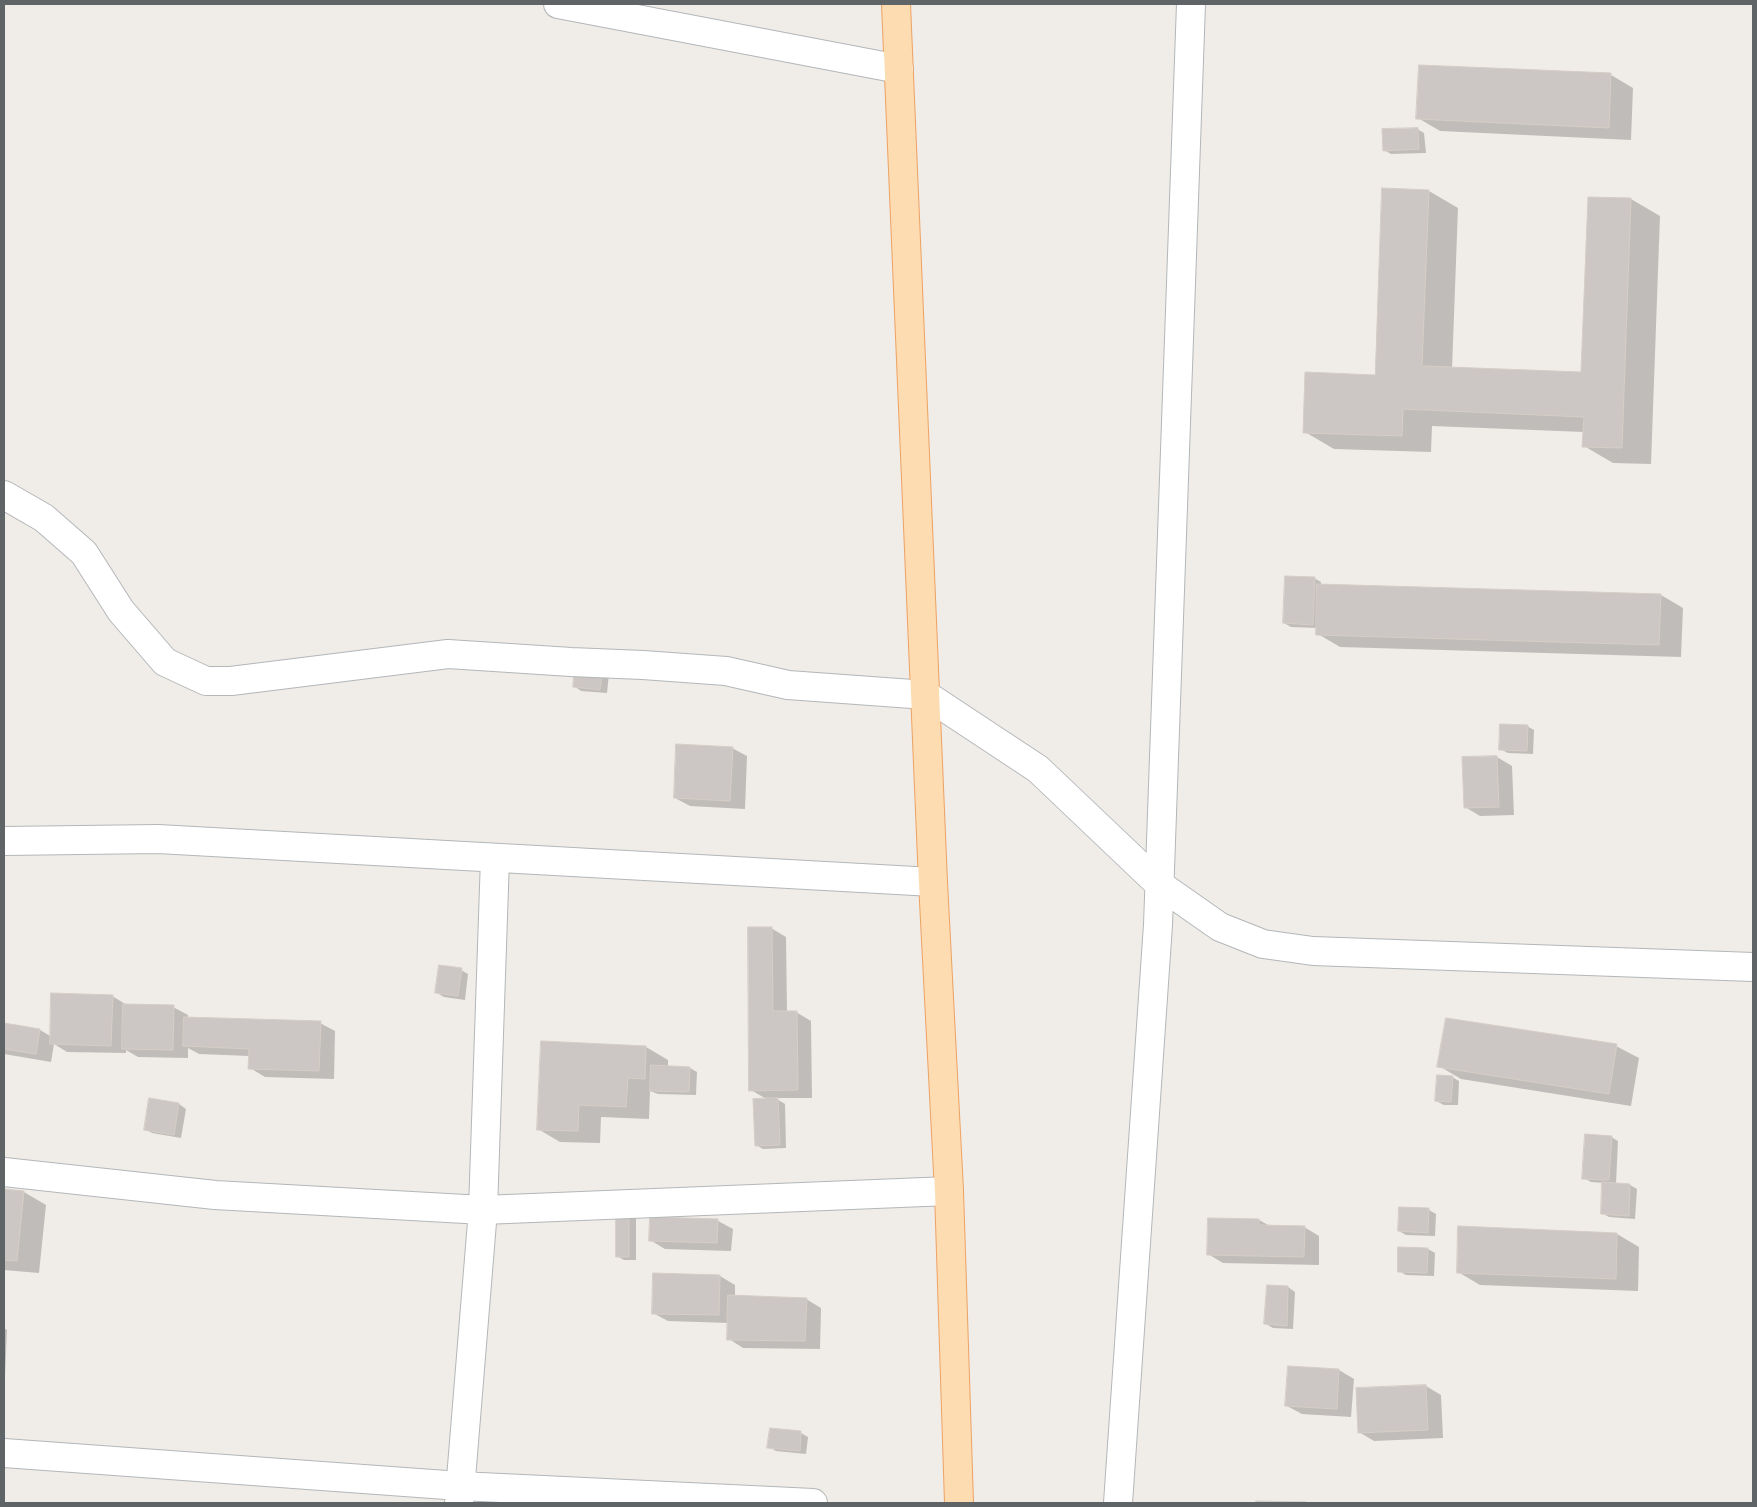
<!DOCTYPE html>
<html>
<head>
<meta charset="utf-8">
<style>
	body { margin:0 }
	#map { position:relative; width:1757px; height:1507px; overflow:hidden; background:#f0ece8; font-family:Rubik,sans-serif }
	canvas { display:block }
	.frame { position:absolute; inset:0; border:5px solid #5f6567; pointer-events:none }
</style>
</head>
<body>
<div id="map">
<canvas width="1757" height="1507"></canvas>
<div class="frame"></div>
</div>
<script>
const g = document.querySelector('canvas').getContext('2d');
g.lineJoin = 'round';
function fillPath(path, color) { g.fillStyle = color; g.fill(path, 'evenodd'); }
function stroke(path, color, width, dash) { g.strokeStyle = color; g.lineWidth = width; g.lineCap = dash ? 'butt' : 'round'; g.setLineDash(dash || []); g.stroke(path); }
fillPath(new Path2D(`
	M1611,75L1633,88L1631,140L1440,131L1418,118Z
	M1417,129L1424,133L1426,153L1391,154L1384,150Z
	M1429,191L1458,208L1452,369L1582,373L1589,198L1631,199L1660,216L1651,464L1613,463L1584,446V432L1432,426L1431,452L1334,449L1305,432L1376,376Z
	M1314,578L1321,582V585L1661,595L1683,608L1681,657L1340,647L1318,634V628L1291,627L1284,623Z
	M609,674L607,693L581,691L574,686Z
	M1527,726L1534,730L1533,754L1508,753L1500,749Z
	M732,748L747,756L745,809L690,806L675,798Z
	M1497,757L1512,766L1514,815L1480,816L1465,807L1463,758Z
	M771,928L786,937L787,1012H796L811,1021L812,1098H775L785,1104L786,1148L763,1149L756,1145L768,1100L751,1090Z
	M461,970L468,974L465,1000L444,997L437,993Z
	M112,996L127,1005L173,1007L188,1015V1018L320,1023L335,1031L334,1079L265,1077L250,1068V1056L199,1054L188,1048V1058L138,1057L126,1050V1053L67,1052L54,1044L51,1062L4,1054V1024L40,1030L52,1037Z
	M1616,1046L1639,1058L1631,1106L1461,1079L1439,1066Z
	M646,1047L668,1060V1067L690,1068L697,1072L696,1095L658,1094L650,1091L649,1119L601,1117L600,1143L560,1142L538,1129Z
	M1452,1077L1459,1081L1458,1105H1444L1436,1101Z
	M179,1104L186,1109L181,1138L152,1133L145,1129Z
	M1611,1137L1618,1141L1616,1184L1630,1185L1637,1189L1635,1219L1609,1217L1602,1213L1604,1183L1591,1182L1584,1178Z
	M4,1190L24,1192L46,1205L39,1273L4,1270Z
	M617,1208L636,1213V1260H624L617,1256Z
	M1429,1210L1436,1214L1435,1236L1406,1235L1399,1231Z
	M1259,1220L1270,1226L1304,1227L1319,1236V1265L1223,1263L1208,1254Z
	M718,1221L733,1229L731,1251L665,1249L650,1240Z
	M1460,1227L1617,1234L1639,1247L1638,1291L1480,1285L1458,1272Z
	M1428,1249L1435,1253L1434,1276L1406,1275L1399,1271Z
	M720,1276L735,1285V1297L806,1299L821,1308L820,1349L743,1348L729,1339V1323L668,1321L653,1313Z
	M1288,1287L1295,1292L1293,1329L1273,1328L1266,1324Z
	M4,1328L7,1330L5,1376H4Z
	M1339,1370L1354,1379L1351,1417L1302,1414L1287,1406Z
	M1426,1386L1441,1395L1443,1438L1374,1441L1359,1432Z
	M801,1433L808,1437L806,1454L776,1451L769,1447Z
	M1257,1502L1293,1503H1257Z`), '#0003');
const building = new Path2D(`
	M1419,65L1611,73L1609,128L1416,119Z
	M1418,128L1419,149L1383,151L1382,129Z
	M1382,188L1429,190L1422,366L1581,372L1588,197L1631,198L1622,448L1582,447L1584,417L1403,409L1402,436L1303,433L1305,372L1375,375Z
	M1285,576L1315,577L1313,625L1283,623Z
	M1317,584L1661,594L1659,645L1316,635Z
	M575,666L603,669L600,690L573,687Z
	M1500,724L1528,725L1527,751L1499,750Z
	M676,744L733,747L730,801L674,798Z
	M1497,756L1499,807L1464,808L1462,757Z
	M748,927H772L773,1011H797L798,1090L749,1091Z
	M439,965L462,968L458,996L435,993Z
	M51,993L113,995L111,1046L50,1044Z
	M123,1004L174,1005L173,1050L122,1049Z
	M184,1017L321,1021L319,1071L248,1069L249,1049L183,1046Z
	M1446,1018L1617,1044L1609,1094L1437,1067Z
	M4,1023L40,1029L36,1054L4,1049Z
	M541,1041L646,1046L645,1079L628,1078L626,1107L579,1105L578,1131L537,1130Z
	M651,1065L690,1067L689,1092L650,1091Z
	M1437,1075L1453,1076L1451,1102L1435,1101Z
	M149,1098L179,1103L174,1135L144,1130Z
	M778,1098L780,1145L755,1146L753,1099Z
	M1585,1134L1612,1136L1609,1180L1582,1179Z
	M1602,1182L1630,1184L1629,1216L1601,1214Z
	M4,1189L24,1191L17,1261L4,1260Z
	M616,1207H629V1257H616Z
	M1399,1207L1429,1208L1428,1233L1398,1231Z
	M650,1217L718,1219L717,1243L649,1241Z
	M1208,1218L1259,1219V1225L1305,1226L1304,1257L1207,1255Z
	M1458,1226L1617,1233L1616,1279L1457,1273Z
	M1398,1247L1428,1248L1427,1273L1398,1272Z
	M653,1273L720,1275L719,1315L652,1314Z
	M1267,1285L1288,1286L1287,1326L1264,1324Z
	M728,1295L807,1298L805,1341L727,1340Z
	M1288,1366L1339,1369L1337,1409L1285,1406Z
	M1426,1385L1428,1430L1358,1433L1356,1388Z
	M770,1428L801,1431L800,1451L767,1448Z
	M1256,1501L1306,1502L1256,1503Z`);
fillPath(building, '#ccc7c4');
stroke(building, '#d5cdc6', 1);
const minor = new Path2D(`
	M558,4L899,69
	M4,495L44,518L84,553L121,611L165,662L206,681H231L448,654L571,662L643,665L726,671L788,685L926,695L1038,769L1160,885L1220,927L1263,944L1313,951L1753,967
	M4,841L158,839L933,882
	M4,1172L215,1195L483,1210L949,1191
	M4,1453L460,1486L813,1503
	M459,1503L483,1210L495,858
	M1118,1503L1158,925L1191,4`);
const major = new Path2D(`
	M896,4L933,882L949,1191L959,1503`);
stroke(minor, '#b3b7b9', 30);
stroke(major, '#eda264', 30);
stroke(minor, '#fff', 28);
stroke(major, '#fddcb1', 28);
</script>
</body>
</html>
